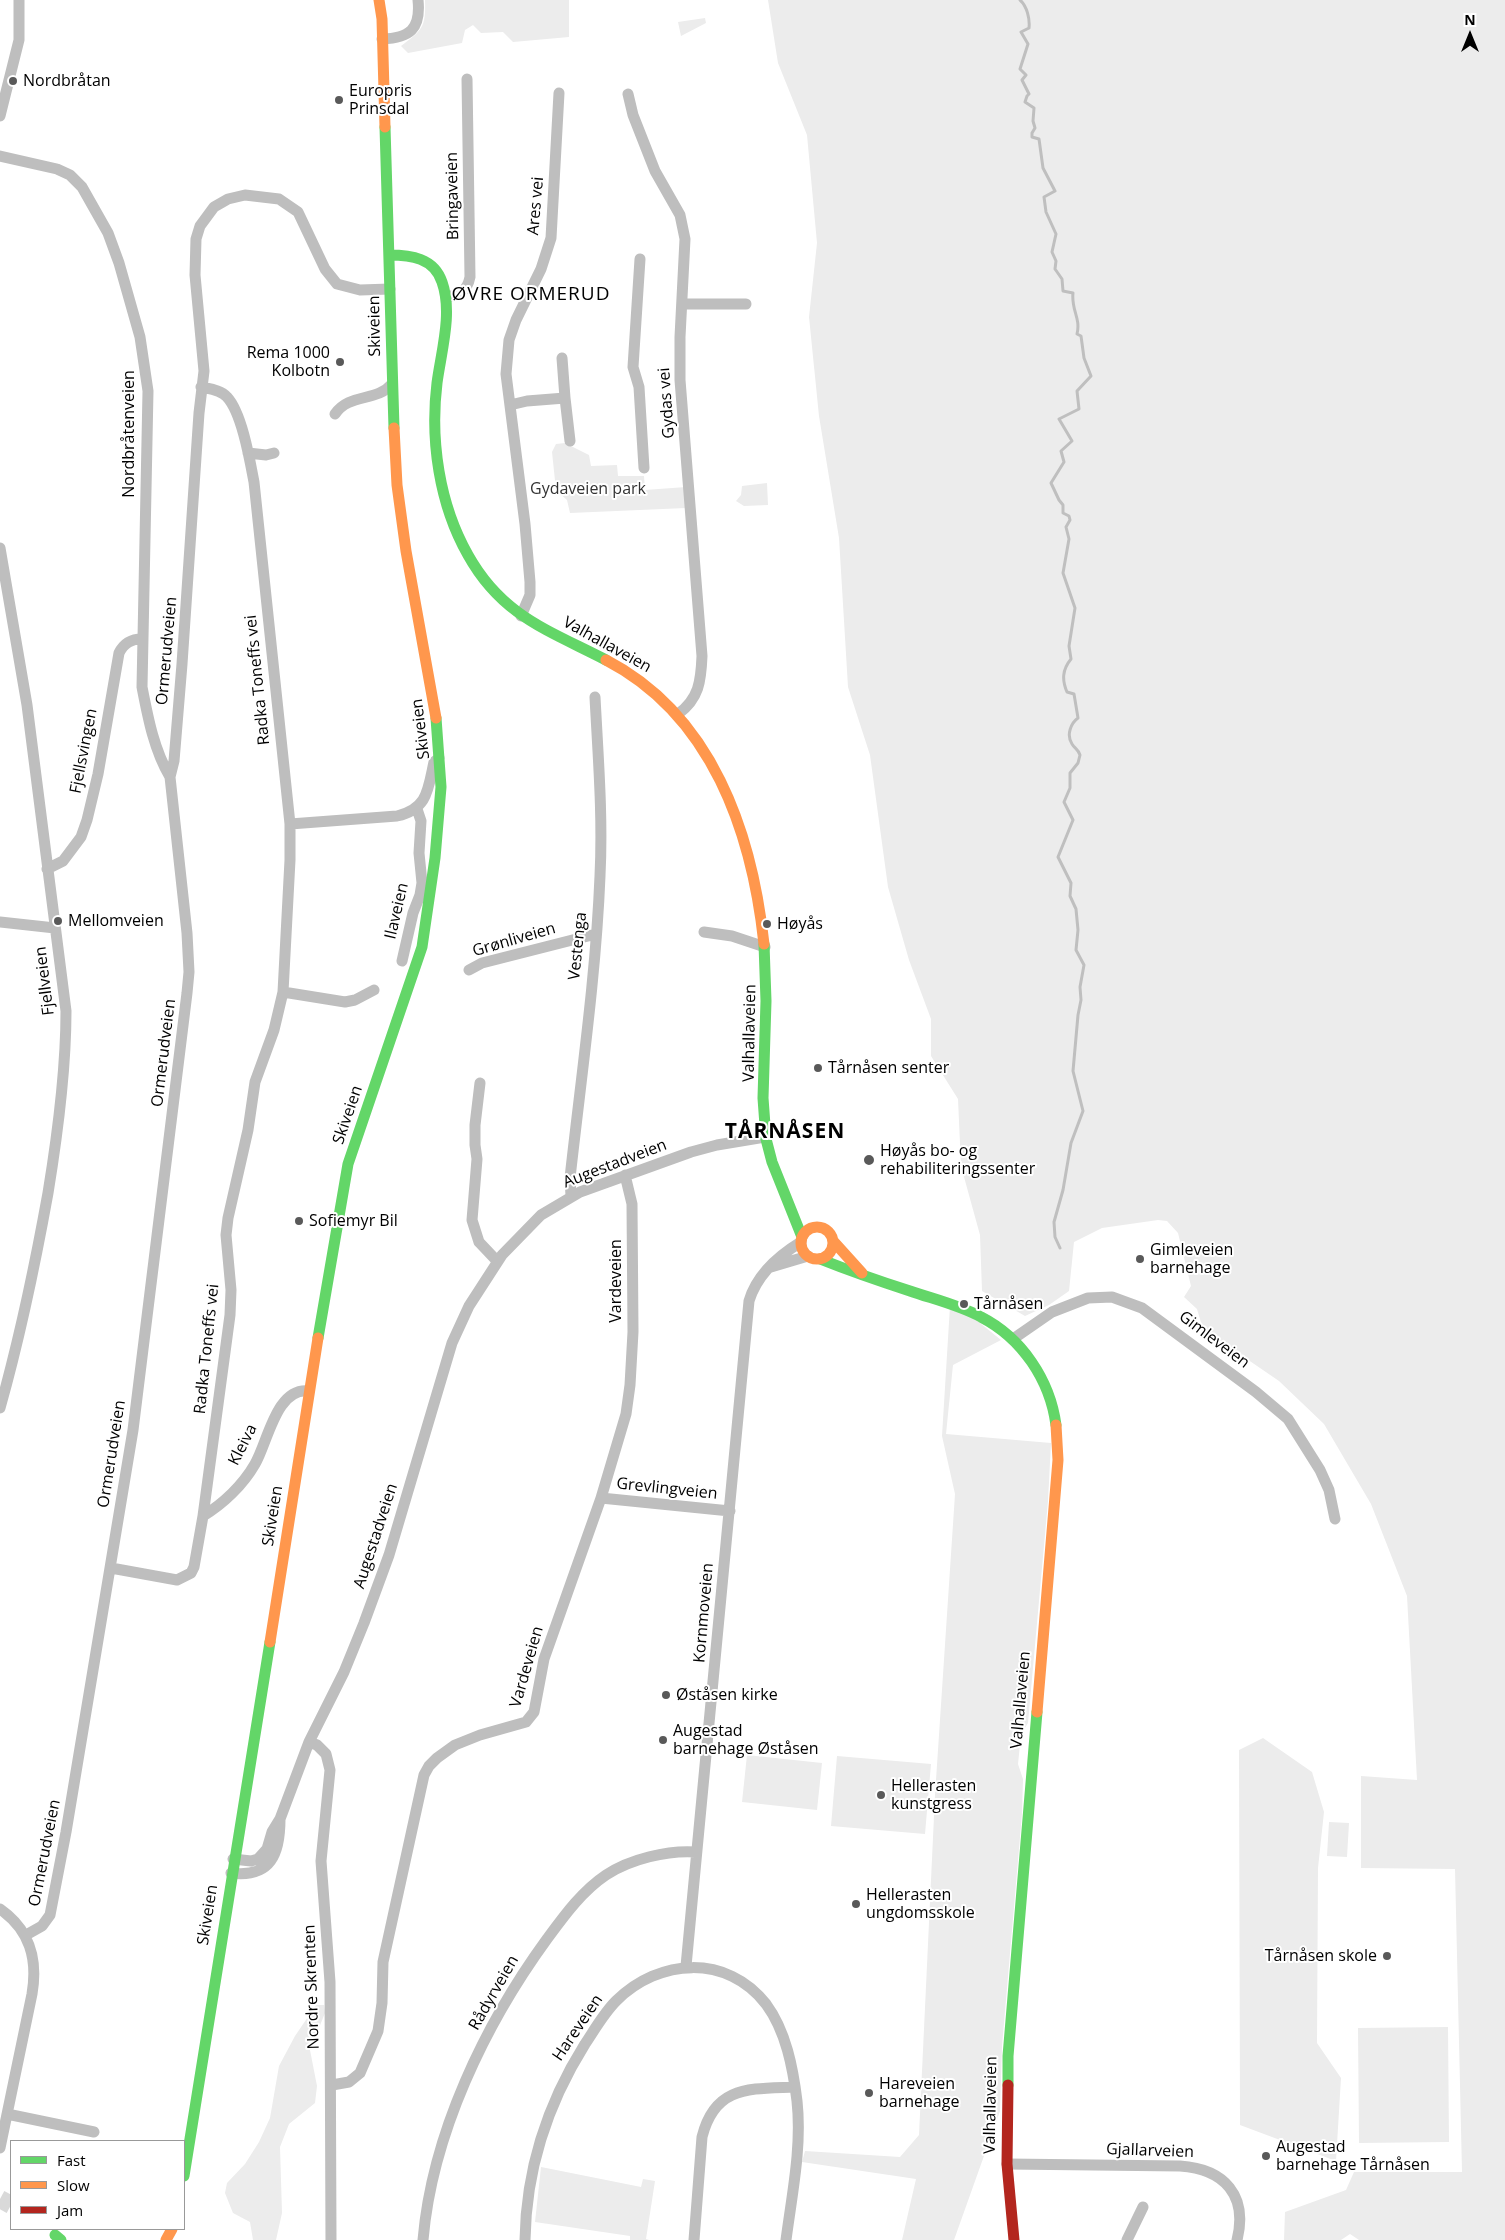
<!DOCTYPE html>
<html>
<head>
<meta charset="utf-8">
<style>
	body { margin:0 }
	#map { position:relative; width:1505px; height:2240px; overflow:hidden; background:#fff; font-family:"Open Sans",sans-serif }
	canvas { display:block }
	.legend { position:absolute; left:10px; top:2140px; width:175px; height:90px; box-sizing:border-box; background:#fff; border:1px solid #999; margin:0; padding:6px 9px; list-style:none; font-size:15px; color:#000 }
	.legend li { display:flex; align-items:center; gap:10px; height:25px }
	.legend b { width:25px; border:1px solid #999 }
	.north { position:absolute; left:1445px; top:10px; width:50px; height:50px; -webkit-text-stroke:4px #fff; paint-order:stroke; rotate:0deg; font-size:14px; font-weight:700; line-height:20px; text-align:center; color:#000 }
	.north::after { content:''; display:block; margin:auto; width:18px; height:22px; background:#000; clip-path:polygon(50% 0,100% 100%,50% 72%,0 100%) }
</style>
</head>
<body>
<div id="map">
<canvas width="1505" height="2240"></canvas>
<ul class="legend">
<li><b style="height:6px;background:#63d668"></b>Fast</li>
<li><b style="height:6px;background:#ff974d"></b>Slow</li>
<li><b style="height:6px;background:#b3261e"></b>Jam</li>
</ul>
<div class="north">N</div>
</div>
<script>
const g = document.querySelector('canvas').getContext('2d');
g.lineJoin = 'round';
function fillPath(path, color) { g.fillStyle = color; g.fill(path, 'evenodd'); }
function stroke(path, color, width, dash) { g.strokeStyle = color; g.lineWidth = width; g.lineCap = dash ? 'butt' : 'round'; g.setLineDash(dash || []); g.stroke(path); }
function drawText(font, color, halo, rows, align = 'center') {
  g.font = font + ' "Open Sans",sans-serif'; g.lineWidth = 4; g.setLineDash([]); g.textBaseline = 'middle'; g.strokeStyle = halo; g.fillStyle = color; for (const [text, x, y, turn = 0] of rows) {
    g.save(); g.translate(x, y); g.rotate((+turn || 0) * Math.PI / 180); g.textAlign = isNaN(turn) ? turn : align; if (halo) g.strokeText(text, 0, 0); g.fillText(text, 0, 0); g.restore();
  }
}
fillPath(new Path2D(`
	M425,0H569V37L513,42L503,32L481,33L473,25L465,30L462,43L408,53L401,46C422,30 426,28 425,0Z
	M768,0H1505V2240H1359L1350,2234L1341,2240H1284L1285,2212L1346,2190L1354,2172H1462L1455,1869L1361,1868V1776L1417,1780L1407,1596L1371,1504L1324,1424L1279,1381L1203,1329L1197,1309L1184,1297L1191,1286L1178,1233L1167,1221L1158,1220L1102,1228L1074,1242L1069,1291L1049,1305L1025,1316L982,1291L980,1235L961,1166L958,1099L931,1056V1019L909,960L888,887L870,755L848,687L839,538L819,416L809,317L817,243L807,135L778,63Z
	M705,18L706,23L681,36L678,22Z
	M565,443L589,455L591,466L617,465L618,476H644L645,490L686,487V508L570,513L567,500L556,490L552,452L556,444Z
	M767,483L768,505L744,506L736,501L741,495L742,486Z
	M950,1306L975,1319L1001,1340L953,1365L946,1434L1051,1443L1048,1501L1028,1723L1021,1734L1018,1764L1023,1779L1022,1814L1002,2046L1000,2111L954,2240H902L916,2179L802,2162L805,2151L900,2157L919,2135L935,1795L955,1494L942,1436Z
	M1263,1738L1312,1772L1324,1812L1318,1868L1317,2043L1341,2078L1336,2161L1240,2125L1239,1750Z
	M747,1755L822,1763L817,1810L742,1802Z
	M837,1756L931,1764L925,1834L831,1826Z
	M1329,1822L1349,1823L1347,1857L1327,1856Z
	M316,2005H324L325,2013L310,2050L317,2086L315,2103L289,2124L280,2147L282,2213L276,2240H253L250,2222L233,2213L225,2193L227,2183L245,2164L259,2142L270,2118L279,2066L295,2036Z
	M1448,2027L1449,2142L1359,2143L1358,2028Z
	M541,2167L641,2187L643,2179L655,2181L646,2239L649,2240H630V2236L535,2222Z`), '#ececec');
stroke(new Path2D(`
	M1020,0C1027,6 1030,19 1029,28L1021,32L1028,44L1020,69L1026,75L1022,80L1029,94L1027,96L1025,102L1034,108L1033,121L1035,128L1032,133V137L1039,139L1043,168L1055,191L1044,197L1046,212L1056,234L1052,252L1056,261L1055,269L1062,279L1063,291L1073,293C1071,310 1081,318 1077,334L1081,336L1084,358L1091,376L1077,391L1079,409L1059,419L1072,441L1061,451L1064,462L1051,483L1059,500L1063,505V513L1069,516L1070,520L1066,527L1069,539L1063,573L1075,608L1069,646L1071,659C1062,670 1062,680 1067,692L1074,694L1078,718C1071,723 1066,735 1072,744C1075,749 1078,749 1080,755L1078,763L1070,773V788L1064,802L1073,820L1058,857L1071,883L1070,896L1076,909L1078,930L1076,950L1084,965L1080,987L1081,1000L1078,1015L1073,1071L1083,1111L1071,1143L1063,1190L1054,1222L1055,1237L1060,1248`), '#bfbfbf', 3);
stroke(new Path2D(`
	M0,2199L11,2205`), '#d9d9d9', 18, [18, 9]);
stroke(new Path2D(`
	M382,39C410,38 421,29 418,0
	M628,94L633,115L655,171L680,215L685,239L680,337V380L702,656C701,681 699,699 678,714
	M0,116L19,40V0
	M0,156L57,169L70,175L82,187L108,233L119,263L140,337L148,391L142,687C148,718 154,750 170,777
	M640,259L633,367L639,387L644,468
	M446,297C459,295 467,292 470,277L467,79
	M682,304H746
	M565,398L570,441
	M510,405L527,401L565,398L562,358
	M335,414C349,393 377,402 392,384
	M248,453L266,455L274,453
	M0,548L27,705L66,1011C66,1072 58,1132 48,1193C35,1265 20,1337 0,1408
	M521,616L530,595V582L525,524L506,374L509,340L516,320L541,269L551,238L559,93
	M290,824L397,816C428,809 428,789 434,762L439,758
	M47,869L63,861L81,837L87,820L98,774L119,653C124,643 131,639 142,639
	M0,922L55,928
	M704,932L732,936L765,947
	M402,961L413,913L420,895L422,883L419,853L421,821L417,809
	M469,970L482,963L596,934
	M283,992L345,1002L355,1000L374,990
	M480,1083L475,1125V1145L477,1159L472,1220L479,1242L497,1261
	M571,1196L570,1178C581,1078 596,976 600,876C603,816 598,756 595,697
	M771,1267L808,1256
	M1013,1339L1052,1312L1088,1298L1112,1297L1142,1308L1256,1392L1288,1419L1320,1470L1329,1490L1335,1519
	M601,1498L730,1511
	M203,1516C223,1504 243,1485 255,1464C268,1442 276,1387 309,1391
	M111,1568L177,1580L191,1573L194,1567L203,1516L230,1315L231,1290L226,1235L228,1218L248,1130L255,1082L274,1030L283,992L290,860V824L254,482C250,461 242,413 227,397C221,390 210,389 201,387
	M309,1742L317,1745L326,1754L330,1770L321,1861L330,1982L331,2240
	M233,1859L251,1861L258,1859L267,1849L272,1832L280,1819L309,1742L344,1672L364,1623L389,1555L452,1343L469,1306L502,1255L541,1215L580,1192L691,1152L717,1145L765,1137
	M231,1873C271,1878 280,1854 280,1819
	M0,1909C30,1930 38,1959 32,1994L0,2148
	M26,1935L42,1926L50,1915L66,1832L133,1430L187,993L189,972L187,933L170,777L174,761L182,664L199,413L204,371L195,275L196,239L200,226L214,207L228,199L245,195L279,199L298,212L325,269L337,284L360,290L390,289
	M686,1966L749,1301C757,1274 778,1256 801,1242
	M332,2085L349,2082L360,2073L378,2031L382,2003L383,1962L424,1775L429,1766L437,1758L455,1745L480,1735L526,1722L534,1712L544,1659L601,1498L626,1414L630,1385L633,1332L632,1204L625,1175
	M7,2114L94,2132
	M1007,2164L1180,2166C1225,2169 1248,2196 1237,2240
	M423,2240C432,2134 485,2024 547,1939C564,1916 582,1891 606,1875C630,1859 668,1850 696,1852
	M525,2240C526,2170 548,2103 585,2044C595,2029 604,2013 616,2001C659,1958 727,1954 766,2004C786,2031 793,2068 797,2101C802,2147 792,2194 786,2240
	M694,2240L702,2137C715,2085 750,2089 795,2087
	M1127,2240L1143,2207`), '#bebebe', 11);
stroke(new Path2D(`
	M385,127L394,428
	M389,255C411,255 434,258 442,282C453,313 441,352 437,383C430,440 439,504 468,555C502,616 548,630 606,660
	M764,944L766,1001L763,1098L766,1139L772,1162L802,1237
	M820,1259C850,1271 879,1281 910,1291C933,1299 959,1305 981,1317C1022,1338 1050,1380 1056,1425
	M318,1338L348,1164L422,947L435,858L441,787L436,718
	M1008,2085V2056L1037,1712
	M184,2176L270,1642
	M55,2235L61,2240`), '#63d668', 11);
stroke(new Path2D(`
	M379,0L382,19L385,127
	M394,428L397,485L406,551L436,718
	M606,660C712,715 752,832 764,944
	M801 1243a16 16 0 1 1 32 0a16 16 0 1 1-32 0Z
	M834,1242L862,1273
	M270,1642L318,1338
	M1037,1712L1058,1460L1056,1425
	M166,2240L172,2229`), '#ff974d', 11);
stroke(new Path2D(`
	M1008,2085L1007,2164L1014,2240`), '#b3261e', 11);
for (const [x, y, r, color] of [
	[13,81,5,"#595959"],
	[339,100,5,"#595959"],
	[340,362,5,"#595959"],
	[58,921,5,"#595959"],
	[767,924,5,"#595959"],
	[818,1068,5,"#595959"],
	[869,1160,6,"#595959"],
	[299,1221,5,"#595959"],
	[1140,1259,5,"#595959"],
	[964,1304,5,"#595959"],
	[666,1695,5,"#595959"],
	[663,1740,5,"#595959"],
	[881,1795,5,"#595959"],
	[856,1904,5,"#595959"],
	[1387,1956,5,"#595959"],
	[869,2093,5,"#595959"],
	[1266,2156,5,"#595959"]
]) { const dot = new Path2D(); dot.arc(x, y, r, 0, 2 * Math.PI); g.fillStyle = color; g.fill(dot); stroke(dot, '#fff', 2); }
drawText('16px', '#000', '#fff', [
	["Nordbråtan",23,81],
	["Europris",349,91],
	["Prinsdal",349,109],
	["Rema 1000",330,353,"right"],
	["Kolbotn",330,371,"right"],
	["Mellomveien",68,921],
	["Høyås",777,924],
	["Tårnåsen senter",828,1068],
	["Høyås bo- og",880,1151],
	["rehabiliteringssenter",880,1169],
	["Sofiemyr Bil",309,1221],
	["Gimleveien",1150,1250],
	["barnehage",1150,1268],
	["Tårnåsen",974,1304],
	["Øståsen kirke",676,1695],
	["Augestad",673,1731],
	["barnehage Øståsen",673,1749],
	["Hellerasten",891,1786],
	["kunstgress",891,1804],
	["Hellerasten",866,1895],
	["ungdomsskole",866,1913],
	["Tårnåsen skole",1377,1956,"right"],
	["Hareveien",879,2084],
	["barnehage",879,2102],
	["Augestad",1276,2147],
	["barnehage Tårnåsen",1276,2165]
], 'left');
drawText('16px', '#000', '#fff', [
	["Bringaveien",453,196,-91],
	["Ares vei",536,206,-85],
	["Skiveien",375,326,-91],
	["Gydas vei",667,403,-94],
	["Nordbråtenveien",129,434,-90],
	["Valhallaveien",607,645,29],
	["Ormerudveien",167,651,-85],
	["Radka Toneffs vei",258,680,-96],
	["Skiveien",421,729,-97],
	["Fjellsvingen",84,751,-79],
	["Ilaveien",397,911,-77],
	["Grønliveien",514,940,-16],
	["Vestenga",578,946,-84],
	["Fjellveien",45,981,-97],
	["Valhallaveien",750,1033,-89],
	["Ormerudveien",164,1053,-83],
	["Skiveien",348,1115,-71],
	["Augestadveien",615,1164,-21],
	["Vardeveien",616,1281,-90],
	["Gimleveien",1214,1340,37],
	["Radka Toneffs vei",207,1349,-84],
	["Kleiva",243,1445,-63],
	["Ormerudveien",112,1454,-81],
	["Grevlingveien",667,1489,6],
	["Skiveien",273,1516,-81],
	["Augestadveien",376,1536,-72],
	["Kornmoveien",704,1613,-85],
	["Vardeveien",527,1667,-74],
	["Valhallaveien",1021,1700,-85],
	["Ormerudveien",45,1853,-79],
	["Skiveien",208,1915,-81],
	["Nordre Skrenten",312,1987,-92],
	["Rådyrveien",494,1993,-60],
	["Hareveien",578,2028,-56],
	["Valhallaveien",991,2105,-89],
	["Gjallarveien",1150,2151,2]
]);
drawText('16px', '#333', '#fff', [
	["Gydaveien park",588,489]
]);
g.letterSpacing = '1px';
drawText('19px', '#000', '#fff', [
	["ØVRE ORMERUD",531,295]
]);
g.letterSpacing = '0px';
g.letterSpacing = '1px';
drawText('bold 21px', '#000', '#fff', [
	["TÅRNÅSEN",785,1132]
]);
g.letterSpacing = '0px';
</script>
</body>
</html>
